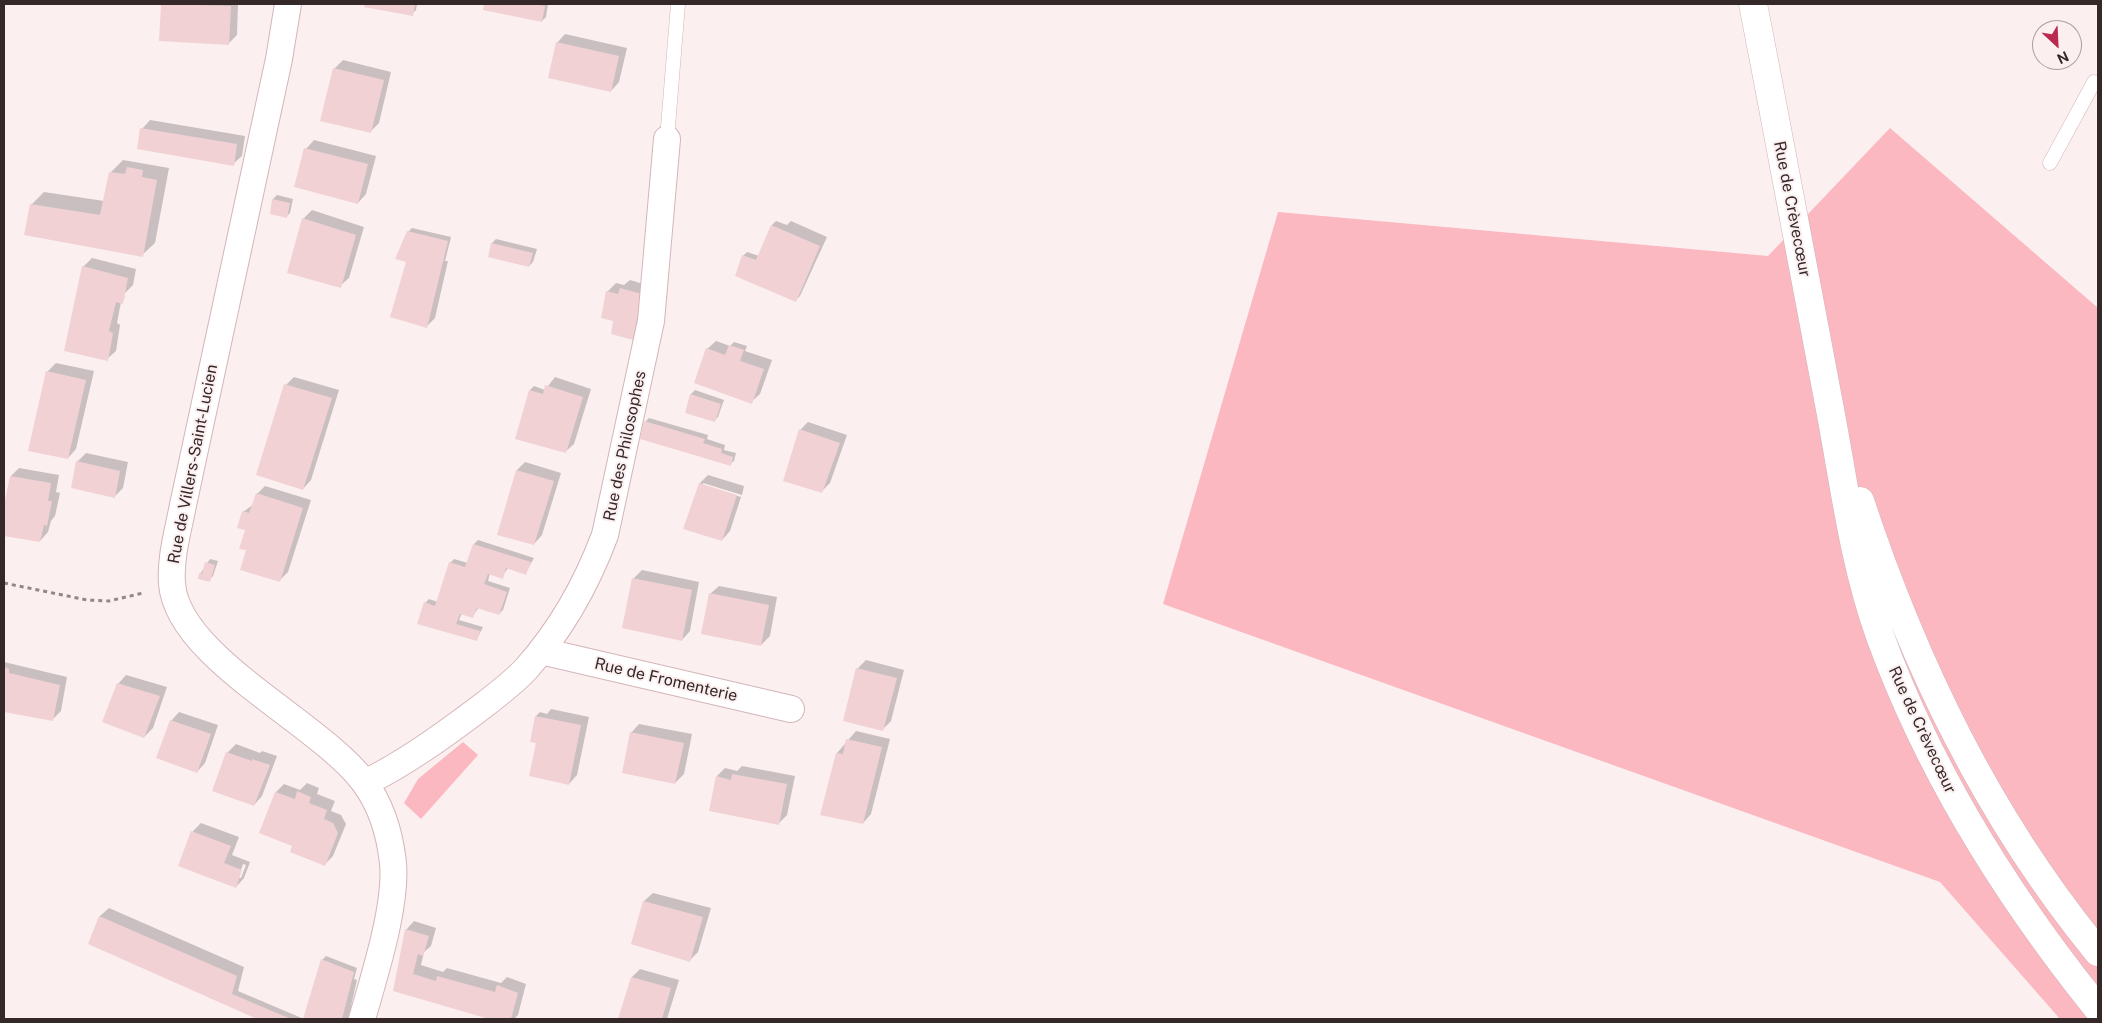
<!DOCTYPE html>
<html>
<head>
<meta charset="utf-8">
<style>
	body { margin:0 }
	#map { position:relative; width:2102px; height:1023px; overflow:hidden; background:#fceff0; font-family:"Public Sans",sans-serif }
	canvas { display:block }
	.frame { position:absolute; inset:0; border:5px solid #342829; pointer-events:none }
	.north { position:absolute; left:2032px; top:20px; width:50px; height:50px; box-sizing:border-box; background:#fceff0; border:1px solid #ac9fa0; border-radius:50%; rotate:155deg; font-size:14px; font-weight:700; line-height:20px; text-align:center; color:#342829 }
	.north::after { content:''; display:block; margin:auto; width:18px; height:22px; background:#ba2a50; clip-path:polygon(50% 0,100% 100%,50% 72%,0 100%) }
</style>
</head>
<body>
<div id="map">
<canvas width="2102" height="1023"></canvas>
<div class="frame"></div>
<div class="north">N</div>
</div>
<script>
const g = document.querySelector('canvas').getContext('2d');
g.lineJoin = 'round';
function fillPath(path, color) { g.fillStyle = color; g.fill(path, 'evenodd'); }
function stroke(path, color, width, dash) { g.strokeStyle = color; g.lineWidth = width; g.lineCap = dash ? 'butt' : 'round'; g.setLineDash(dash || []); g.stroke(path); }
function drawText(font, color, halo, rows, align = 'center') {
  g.font = font + ' "Public Sans",sans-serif'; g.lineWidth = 4; g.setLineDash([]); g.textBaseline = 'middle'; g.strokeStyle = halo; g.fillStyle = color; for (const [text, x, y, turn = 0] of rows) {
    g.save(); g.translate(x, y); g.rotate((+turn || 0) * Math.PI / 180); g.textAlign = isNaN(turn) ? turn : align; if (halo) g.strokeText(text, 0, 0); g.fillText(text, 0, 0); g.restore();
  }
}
fillPath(new Path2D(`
	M1890,128L2098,308V1019H2060L1940,882L1163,604L1278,212L1768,256Z
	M463,742L478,755L421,819L404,803L418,779Z`), '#fbb8c0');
fillPath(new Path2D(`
	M162,4H238L237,35L228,44L160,39Z
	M366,4H417L416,10L412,14L365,6Z
	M485,4H548L546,17L542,21L485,9Z
	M565,34L627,48L619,82L611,91L557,43Z
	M343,60L391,72L379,123L370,132L334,69Z
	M150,120L245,136L242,156L233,164L142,129Z
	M314,140L376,156L366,194L358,203L306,149Z
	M123,160L169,168L155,243L142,255L31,205L44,192L104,201L111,172Z
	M277,195L293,199L290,213L286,217L271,213L273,199Z
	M312,210L364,227L349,278L340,286L303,219Z
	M776,221L787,225L791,221L827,237L800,296L796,300L743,256L747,252L759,256L772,225Z
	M412,228L451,237L445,261H448L435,318L426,327L407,261L408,232Z
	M496,239L537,249L533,262L529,266L490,256L492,243Z
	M92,258L136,269L133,285L119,299L121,301L127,295L121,302L117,323L120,325L116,351L107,359L83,267Z
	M630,280L650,286L641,330L633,338L615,320L607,292L616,283L624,285Z
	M716,341L730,346L734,342L747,346L745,351L772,360L760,394L751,402L707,349Z
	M56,363L94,371L76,449L68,458L48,371Z
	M294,377L339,390L311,480L303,489L286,385Z
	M555,377L591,389L574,444L565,452L517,438L530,390L534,386L545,390Z
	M695,390L724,400L718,417L714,421L686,412L691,394Z
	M649,418L708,435L707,439L725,445L724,450L736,453L734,461L730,464L645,422Z
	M808,422L847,435L830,483L822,491L800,430Z
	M86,453L128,462L123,488L114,497L77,462Z
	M525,462L561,473L542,535L534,544L498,534L517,470Z
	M19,468L59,475L56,492L60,493L55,516L51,521L48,532L40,541L4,534V512L11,476Z
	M708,475L744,486L742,495L703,483V485L741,497L730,531L722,540L700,483Z
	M265,486L311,500L288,572L280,580L248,549L243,512L254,504L257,494Z
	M478,540L534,558L525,574L508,568L502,577L490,573L488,581L510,588L503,610L499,614L479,607L473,616L462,613L459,620L483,627L477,639L425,603L429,599L438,602L450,563L454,559L468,563L474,544Z
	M210,559L218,561L213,576L209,580L200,574Z
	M642,570L699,582L690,631L682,640L633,579Z
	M719,586L777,597L770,636L761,645L710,594Z
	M866,660L904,670L891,721L882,730L857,669Z
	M4,662L67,677L61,711L52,720L4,711Z
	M126,675L167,687L153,728L144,737L118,684Z
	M551,709L589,717L577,775L569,784L537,743L536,716L540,712L547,714Z
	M179,712L218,725L205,763L197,772L171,721Z
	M639,724L692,734L684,774L675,783L631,733Z
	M856,731L890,739L871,814L863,823L837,753Z
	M236,744L260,753L262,751L277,756L262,796L254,805L214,790L228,752Z
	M742,766L795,776L787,815L778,824L717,776L725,768L737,771Z
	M307,783L319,788L317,794L335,801L331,811L341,815L346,824L333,856L324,865L294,846L276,792L284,784L300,790Z
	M201,823L239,837L232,855L250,862L244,878L236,887L179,865L193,831ZM243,864L246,865L241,878H238Z
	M653,893L711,908L698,952L690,960L644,901Z
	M109,908L244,967L238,991L304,1019H260L90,944L100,916Z
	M414,921L436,928L431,946L424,952L421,965L443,972L447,968L501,983L507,977L526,984L518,1015L514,1019H494L395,990L406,930Z
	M326,956L357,968L354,979L357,980L348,1019H304L322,960Z
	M640,969L679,980L667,1019H619L632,977Z`), '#0003');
fillPath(new Path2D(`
	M161,4L231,6L229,45L159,41Z
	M365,4H415L413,16L364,7Z
	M484,4H532L545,6L542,22L483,10Z
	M556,42L619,56L611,92L548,78Z
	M333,68L384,80L371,133L320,121Z
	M140,128L237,144L234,166L137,149Z
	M304,148L368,164L358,204L294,187Z
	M127,167L143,170L142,177L157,180L143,257L24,235L30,204L100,215L109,172L125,174Z
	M272,199L290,203L287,218L270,214Z
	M302,218L356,235L341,288L287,273Z
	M771,225L820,246L796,302L735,276L742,255L756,260Z
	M407,231L448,241L427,328L390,317L406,262L395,259Z
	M491,243L533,253L529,267L488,257Z
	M82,266L128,278L123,304L116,302L109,331L113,333L108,361L64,351Z
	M620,288L642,294L633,340L611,334L613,321L601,318L606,291L618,294Z
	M729,345L744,350L740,361L764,369L752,404L694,383L706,348L725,355Z
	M46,371L86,380L68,459L28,451Z
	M284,384L332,398L303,490L256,475Z
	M545,385L583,397L566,453L515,439L529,390L543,394Z
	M690,394L721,404L715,422L685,413Z
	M644,421L705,439L703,443L722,449L721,453L733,457L731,466L640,439Z
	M799,429L840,443L822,493L783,481Z
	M76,461L120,471L115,498L71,488Z
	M516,470L554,481L534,545L497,535Z
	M10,476L51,483L48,501H52L47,526L44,525L40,542L4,536V505Z
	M699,483L737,495L722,541L683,529Z
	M256,493L303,508L280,582L240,570L246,550L239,549L245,530L237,528L242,511L249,513Z
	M473,544L531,562L526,575L506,568L503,579L488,574L484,584L507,592L499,615L477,608L473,618L460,614L456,624L480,631L477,641L417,624L424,602L435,606L449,562L465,567Z
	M205,562L215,565L210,582L198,579L199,573L202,574Z
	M632,578L692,590L682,641L622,628Z
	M709,593L769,605L761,646L701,634Z
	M4,667L9,669V673L60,685L53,721L4,712Z
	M856,668L897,678L883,731L843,721Z
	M117,683L160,696L144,738L102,722Z
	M535,716L581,725L569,785L529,776L536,743L530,742Z
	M170,720L211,734L197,773L156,758Z
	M630,732L684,743L675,784L622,773Z
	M846,739L882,747L863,824L820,815L836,753L843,754Z
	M226,752L252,761V759L270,765L254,806L212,791Z
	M732,774L787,784L779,825L709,811L716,776L731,780Z
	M297,791L311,797L309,803L327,810L324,819L333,823L338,833L325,866L290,852L292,846L259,833L275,792L295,799Z
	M191,831L231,846L224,863L242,870L236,888L178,866Z
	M643,901L703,917L690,962L631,944Z
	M99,916L237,976L232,994L291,1019H257L88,944Z
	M405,929L429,936L423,956L418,954L413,974L436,981L437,976L495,992L497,985L518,993L511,1019H489L393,991Z
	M321,959L354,972L342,1019H303Z
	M631,977L671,988L662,1019H618Z`), '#f1d1d4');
const lane = new Path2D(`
	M667,139L678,4
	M2050,163L2094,82L2098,84`);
const street = new Path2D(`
	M288,4L279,59L183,505C178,531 170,558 172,584C178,658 319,722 364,782C381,805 390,835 393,863C397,906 374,977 362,1019
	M541,651L791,709
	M365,783C405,763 440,738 476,711C493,698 511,685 526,669C560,631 587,583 605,535L651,321L667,139`);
const secondary = new Path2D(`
	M1753,4C1779,137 1804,270 1829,404C1844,482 1853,561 1880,636C1930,774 2007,896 2098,1009
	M1860,501C1914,664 1988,818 2098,952`);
stroke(lane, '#d4b5b9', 15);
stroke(street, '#d4b5b9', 28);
stroke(secondary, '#d4b5b9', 29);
stroke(new Path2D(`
	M4,583L87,600L109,601L143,593`), '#938687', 3, [4, 4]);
stroke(lane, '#fff', 14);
stroke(street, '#fff', 26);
stroke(secondary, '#fff', 28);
drawText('16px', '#342829', '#fceff0', [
	["Rue de Crèvecœur",1792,209,79],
	["Rue des Philosophes",625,446,-78],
	["Rue de Villers-Saint-Lucien",193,464,-79],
	["Rue de Fromenterie",666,680,13],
	["Rue de Crèvecœur",1922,730,65]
]);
</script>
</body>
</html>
